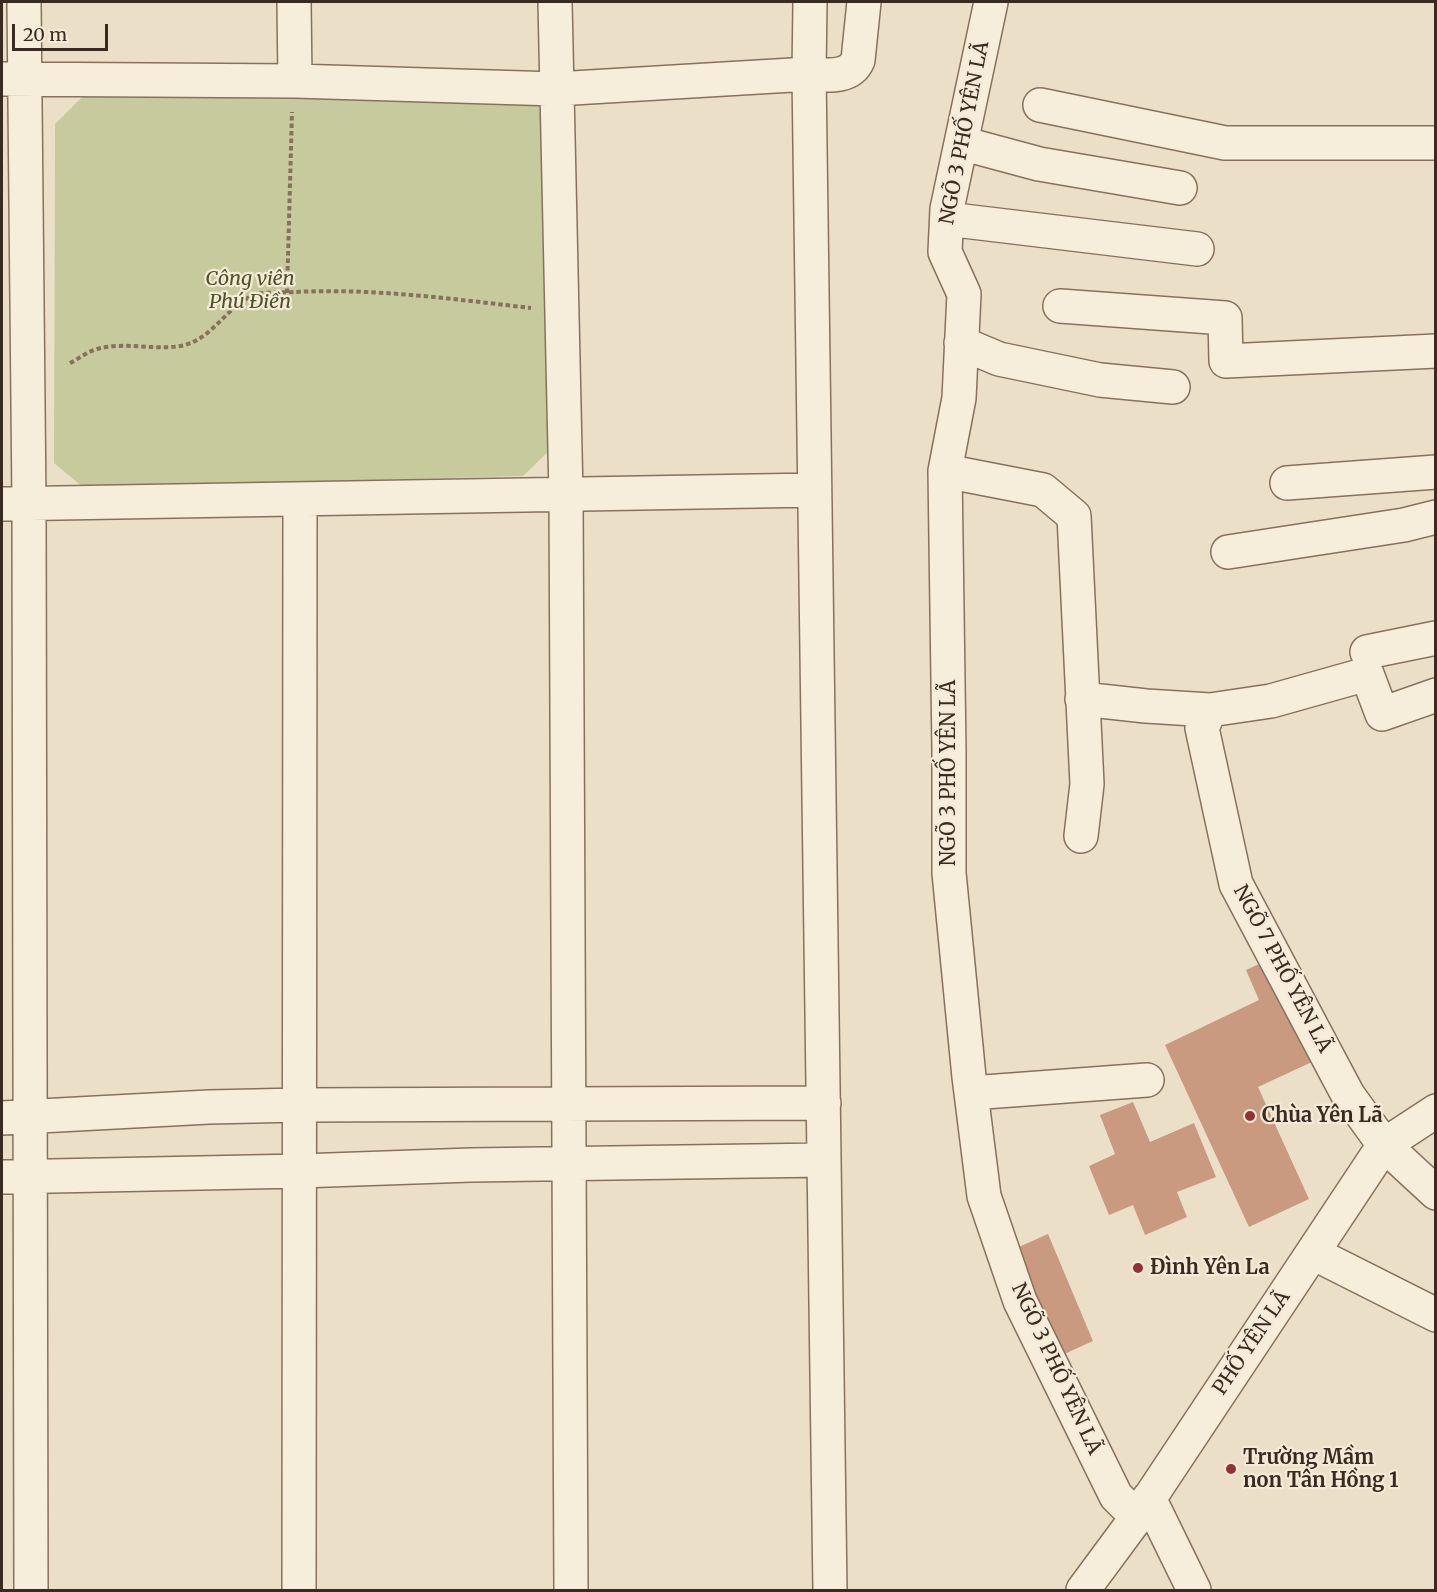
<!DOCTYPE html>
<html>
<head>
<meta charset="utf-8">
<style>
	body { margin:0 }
	#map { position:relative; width:1437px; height:1592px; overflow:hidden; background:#ecdfc8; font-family:Merriweather,serif }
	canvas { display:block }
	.frame { position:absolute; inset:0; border:3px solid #392b20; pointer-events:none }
	.scale { position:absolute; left:12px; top:24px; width:96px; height:27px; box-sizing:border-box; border:3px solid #392b20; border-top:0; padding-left:8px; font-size:18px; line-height:21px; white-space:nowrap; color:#392b20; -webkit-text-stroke:4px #f4ead7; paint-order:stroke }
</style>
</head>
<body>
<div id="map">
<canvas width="1437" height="1592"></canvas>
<div class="frame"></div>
<div class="scale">20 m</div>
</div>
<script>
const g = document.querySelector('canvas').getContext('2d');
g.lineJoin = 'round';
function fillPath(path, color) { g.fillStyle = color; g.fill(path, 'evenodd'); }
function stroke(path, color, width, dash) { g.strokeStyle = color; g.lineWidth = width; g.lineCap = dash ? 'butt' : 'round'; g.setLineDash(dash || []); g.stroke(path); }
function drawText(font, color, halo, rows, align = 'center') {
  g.font = font + ' Merriweather,serif'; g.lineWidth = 4.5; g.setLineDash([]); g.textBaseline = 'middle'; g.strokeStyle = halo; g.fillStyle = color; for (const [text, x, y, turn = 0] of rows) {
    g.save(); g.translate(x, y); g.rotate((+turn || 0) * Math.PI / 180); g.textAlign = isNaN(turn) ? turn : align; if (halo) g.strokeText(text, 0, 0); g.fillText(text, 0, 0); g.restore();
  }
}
fillPath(new Path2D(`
	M83,96L541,97L549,451L523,476L84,488L54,463L55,124Z`), '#c7ca9c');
fillPath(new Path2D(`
	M1268,960L1314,1061L1258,1087L1309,1199L1249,1227L1165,1045L1259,1000L1246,970Z
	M1133,1102L1150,1142L1194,1123L1216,1177L1177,1192L1187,1217L1145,1235L1133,1205L1109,1215L1089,1166L1115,1154L1100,1115Z
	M1048,1234L1093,1341L1060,1356L1012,1250Z`), '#c99a7f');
const minor = new Path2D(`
	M24,2L29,504L31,1590
	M294,2L295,81
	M555,2L566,495L571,1590
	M810,2L809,74L830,1590
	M991,2L947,209L945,252L964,294L959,398L945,471L949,751V873L969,1077L984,1196L1020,1301L1116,1496L1137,1517
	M2,79L295,81L556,89L809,74C826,75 850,79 858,60L864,2
	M1040,105L1225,143H1436
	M961,143L1039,164L1180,188
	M947,219L1197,249
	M1060,306L1225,318L1226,361L1436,351
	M961,343L999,359L1100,380L1173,387
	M945,471L1043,490L1074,516L1087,784L1081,836
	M1287,483L1436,472
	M2,504L814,490
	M1228,552L1404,525L1436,517
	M1367,652L1436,638
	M1082,699L1146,706L1210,710L1271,701L1367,674L1382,714L1436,695
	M1210,710L1202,728L1236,884L1348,1095L1384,1145L1436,1193
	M971,1093L1147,1080
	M2,1118L209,1107L300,1105L824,1103
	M2,1177L300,1171L471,1165L824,1160
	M1313,1253L1436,1315
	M1149,1498L1194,1590
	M299,1590L300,499
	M1083,1590L1137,1517L1384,1145L1436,1111`);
stroke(minor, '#87715d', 36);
stroke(new Path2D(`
	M287,293L292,112
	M70,363C78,359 86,353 94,350C123,340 156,352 185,345C214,337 227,306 254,295C266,291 283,293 295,292C374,288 452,299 531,308`), '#87715d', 4, [4.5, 3]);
stroke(minor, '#f7eddb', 33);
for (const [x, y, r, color] of [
	[1250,1116,6,"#933037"],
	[1138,1268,6,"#933037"],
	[1231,1469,6,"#933037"]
]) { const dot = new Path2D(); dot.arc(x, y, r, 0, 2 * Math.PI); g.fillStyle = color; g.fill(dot); stroke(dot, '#f4ead7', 2); }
drawText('20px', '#392b20', '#f4ead7', [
	["NGÕ 3 PHỐ YÊN LÃ",965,133,-79],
	["NGÕ 3 PHỐ YÊN LÃ",949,773,-90],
	["NGÕ 7 PHỐ YÊN LÃ",1282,969,62],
	["PHỐ YÊN LÃ",1252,1343,-56],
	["NGÕ 3 PHỐ YÊN LÃ",1056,1369,65]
]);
drawText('italic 20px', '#4b5428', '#f4ead7', [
	["Công viên",250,279],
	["Phú Điền",250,302]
]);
drawText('bold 20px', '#392b20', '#f4ead7', [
	["Chùa Yên Lã",1262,1116],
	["Đình Yên La",1150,1268],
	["Trường Mầm",1243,1458],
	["non Tân Hồng 1",1243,1481]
], 'left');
</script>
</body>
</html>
